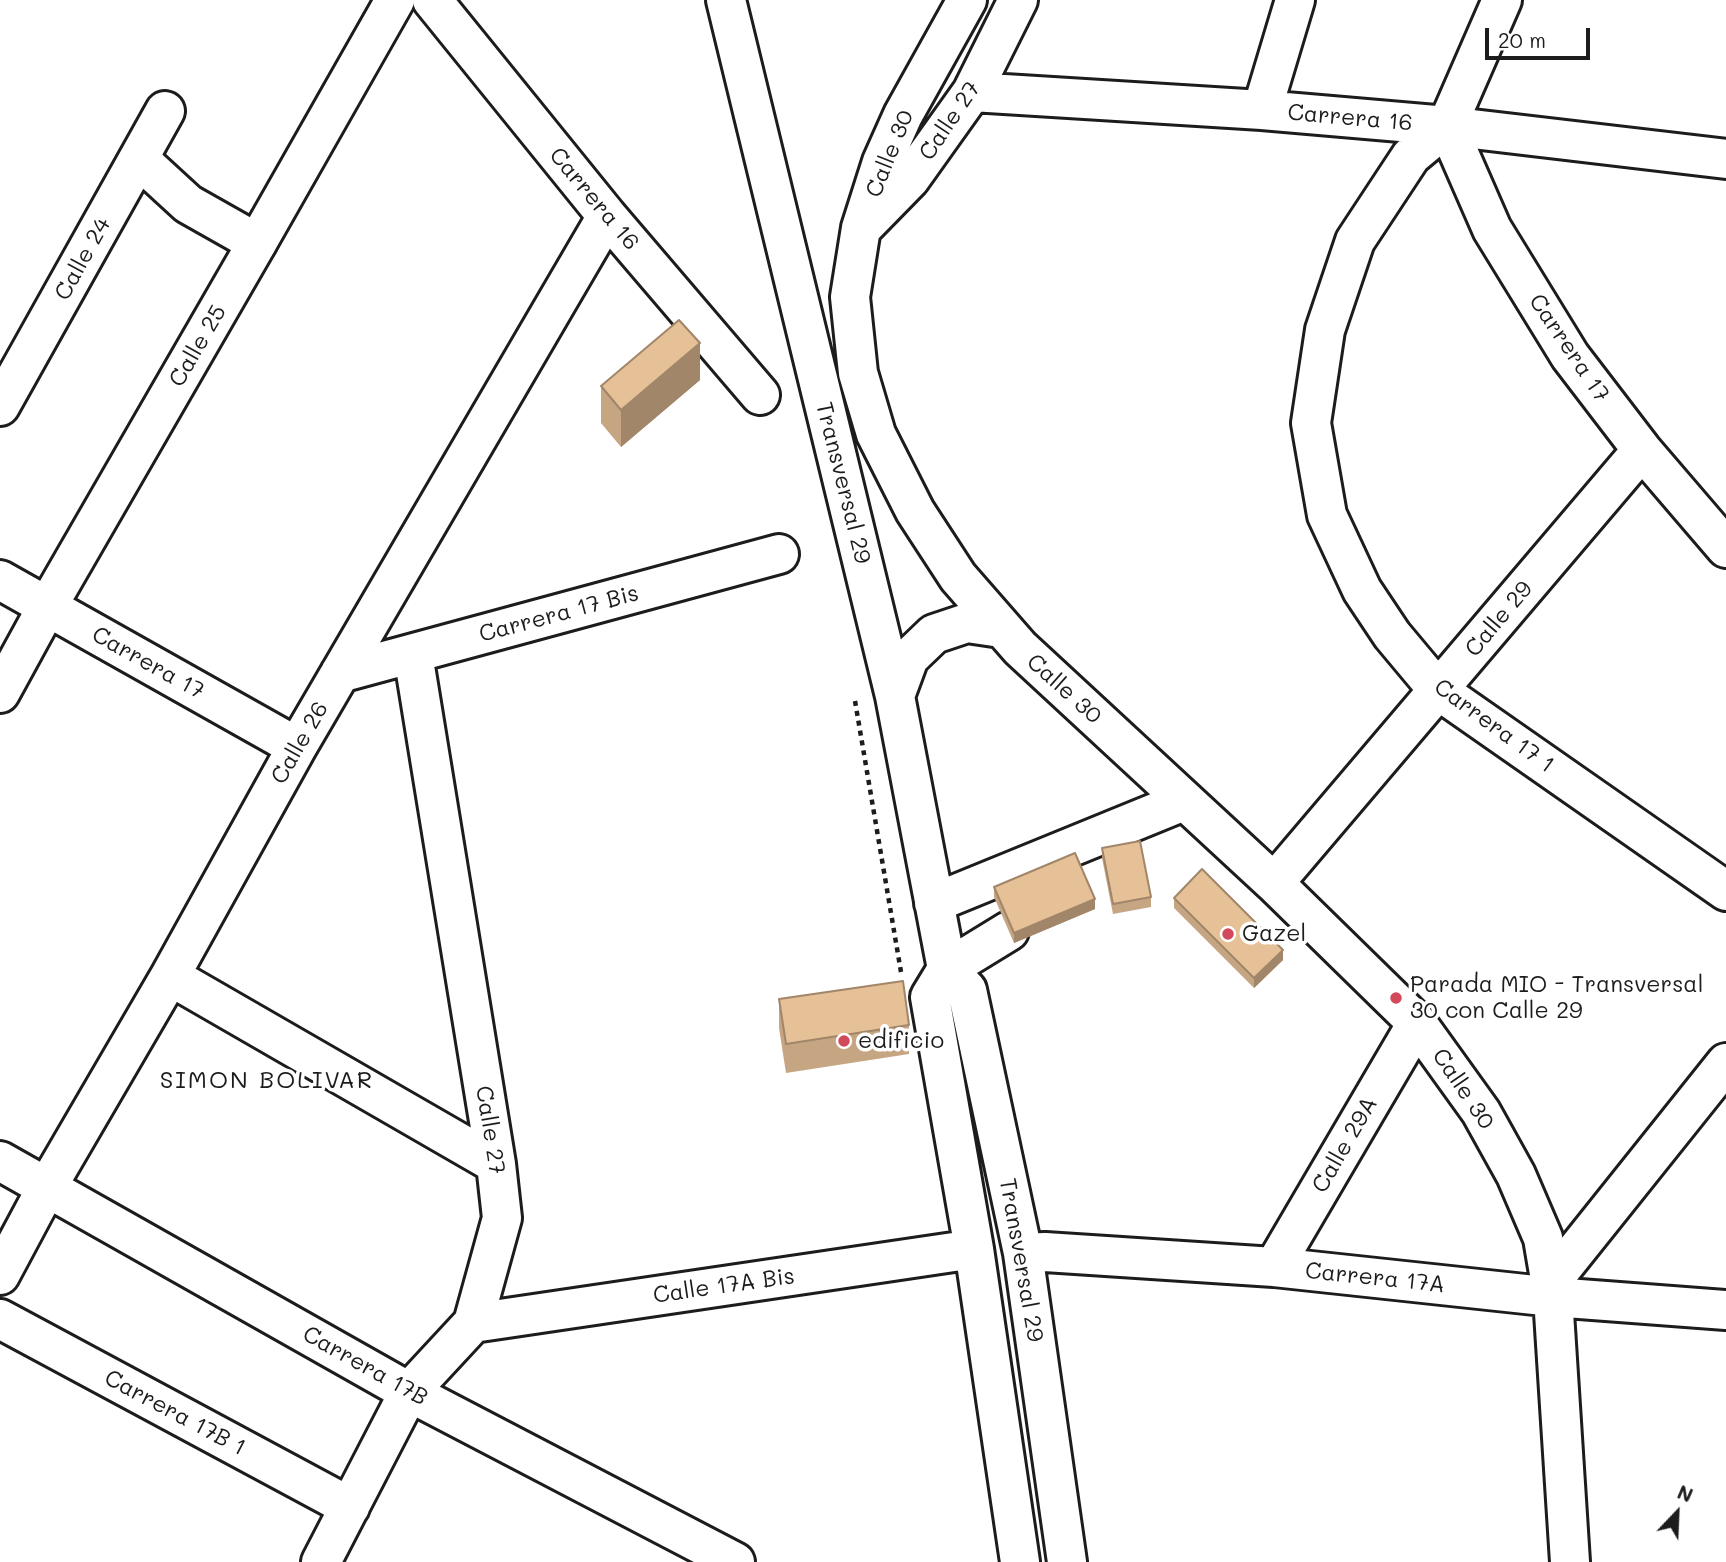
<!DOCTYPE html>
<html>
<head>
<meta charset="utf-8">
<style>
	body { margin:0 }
	#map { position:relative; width:1726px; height:1562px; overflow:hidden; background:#fff; font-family:Mali,sans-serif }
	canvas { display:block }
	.north { position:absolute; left:1642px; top:1478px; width:70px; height:70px; -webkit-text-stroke:5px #fff; paint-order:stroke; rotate:23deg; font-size:19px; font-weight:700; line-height:28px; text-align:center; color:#1c1c1c }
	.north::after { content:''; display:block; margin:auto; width:24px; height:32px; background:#1c1c1c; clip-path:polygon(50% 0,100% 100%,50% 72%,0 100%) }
	.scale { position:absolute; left:1485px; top:28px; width:105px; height:32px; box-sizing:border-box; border:4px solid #1c1c1c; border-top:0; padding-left:9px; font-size:21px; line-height:24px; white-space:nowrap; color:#1c1c1c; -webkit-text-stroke:5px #fff; paint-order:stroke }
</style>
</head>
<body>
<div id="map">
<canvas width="1726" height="1562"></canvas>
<div class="north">N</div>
<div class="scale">20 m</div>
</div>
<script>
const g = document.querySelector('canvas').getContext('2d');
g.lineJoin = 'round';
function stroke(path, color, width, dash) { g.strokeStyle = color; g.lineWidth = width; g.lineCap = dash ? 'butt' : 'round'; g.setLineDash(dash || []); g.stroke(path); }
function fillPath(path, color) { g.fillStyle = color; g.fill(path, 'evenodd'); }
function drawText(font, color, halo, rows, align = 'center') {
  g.font = font + ' Mali,sans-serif'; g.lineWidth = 7; g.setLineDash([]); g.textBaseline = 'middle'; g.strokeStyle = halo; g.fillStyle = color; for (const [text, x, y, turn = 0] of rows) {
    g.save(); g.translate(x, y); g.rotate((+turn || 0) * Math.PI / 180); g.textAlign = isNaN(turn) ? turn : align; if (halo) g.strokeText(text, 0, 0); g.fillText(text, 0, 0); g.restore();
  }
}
const minor = new Path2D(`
	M432,0L607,216L760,395
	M726,0L895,696L947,969L967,990L1023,1253L1067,1562
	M967,0L903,115L882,162L861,228L850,297L858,373L876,434L915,511L958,577L1020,648L1274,883L1417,1023L1481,1112L1516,1175L1543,1238L1553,1297L1570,1562
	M1502,0L1447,126L1411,156L1355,241L1325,330L1311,423L1327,515L1362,590L1392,635L1438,690L1726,891
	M972,92L1262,110L1447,126L1726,159
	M1262,110L1295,0
	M1447,126L1492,229L1570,356L1642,450L1726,548
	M139,159L188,204L257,243
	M865,225L910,179L972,92L1018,0
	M0,406L165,111
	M0,580L297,747
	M340,673L779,554
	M895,696L909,658L934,634L967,623L1001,628
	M1274,883L1642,450
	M934,903L1184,801
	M1009,931L947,969L930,997L974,1249L1020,1562
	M170,976L496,1164
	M0,1161L409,1392L735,1562
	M1023,1253L1045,1252L1274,1267L1553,1297L1726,1310
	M1274,1267L1417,1023
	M0,1275L47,1187L170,976L297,747L607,216
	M1551,1282L1726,1063
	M0,1319L350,1507
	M473,1323L974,1249
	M321,1562L409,1392L473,1323L502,1218L496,1164L413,654`);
const major = new Path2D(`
	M0,693L47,607L257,243L395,0`);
stroke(minor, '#1c1c1c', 44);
stroke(major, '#1c1c1c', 44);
stroke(new Path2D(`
	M855,701L901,972`), '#1c1c1c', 4.5, [5, 5]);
stroke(minor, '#fff', 38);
stroke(major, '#fff', 38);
fillPath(new Path2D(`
	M700,380L621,447L601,423V386Z
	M1102,848L1151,897V907L1113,914L1102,858Z
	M994,887L1095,909L1014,943L994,897Z
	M1174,898L1283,960L1254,988L1174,908Z
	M779,999L909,1025V1054L786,1073L779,1028Z`), '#c6a582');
fillPath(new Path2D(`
	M700,343V380L621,447V410Z
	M1095,899V909L1014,943V933Z
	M1283,950V960L1254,988V978Z`), '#a1866a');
const building = new Path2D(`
	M679,320L700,343L621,410L601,386Z
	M1140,841L1151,897L1113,904L1102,848Z
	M1075,853L1095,899L1014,933L994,887Z
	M1202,869L1283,950L1254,978L1174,898Z
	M903,981L909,1025L786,1044L779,999Z`);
fillPath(building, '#e6c097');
stroke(building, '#a1866a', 2);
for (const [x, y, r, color] of [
	[1228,934,7,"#d1495b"],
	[1396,998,7,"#d1495b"],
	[844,1041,7,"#d1495b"]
]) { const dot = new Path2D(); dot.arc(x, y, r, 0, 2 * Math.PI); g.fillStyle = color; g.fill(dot); stroke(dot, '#fff', 2.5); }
drawText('23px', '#1c1c1c', '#fff', [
	["Carrera 16",1350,118,5],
	["Calle 27",950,121,-56],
	["Calle 30",890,154,-68],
	["Carrera 16",594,199,50],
	["Calle 24",83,259,-61],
	["Calle 25",198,346,-60],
	["Carrera 17",1569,348,56],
	["Transversal 29",843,483,76],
	["Carrera 17 Bis",559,614,-15],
	["Calle 29",1499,619,-50],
	["Carrera 17",148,663,29],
	["Calle 30",1064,689,42],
	["Carrera 17 1",1494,726,36],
	["Calle 26",300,743,-60],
	["Calle 30",1463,1089,56],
	["Calle 27",490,1130,81],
	["Calle 29A",1345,1145,-60],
	["Transversal 29",1021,1260,80],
	["Carrera 17A",1375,1278,6],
	["Calle 17A Bis",724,1286,-8],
	["Carrera 17B",365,1366,29],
	["Carrera 17B 1",175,1413,28]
]);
drawText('23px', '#1c1c1c', '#fff', [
	["Gazel",1242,934],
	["Parada MIO - Transversal",1410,985],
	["30 con Calle 29",1410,1011],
	["edificio",858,1041]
], 'left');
g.letterSpacing = '2px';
drawText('24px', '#1c1c1c', '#fff', [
	["SIMON BOLIVAR",267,1081]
]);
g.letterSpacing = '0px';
</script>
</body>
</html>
